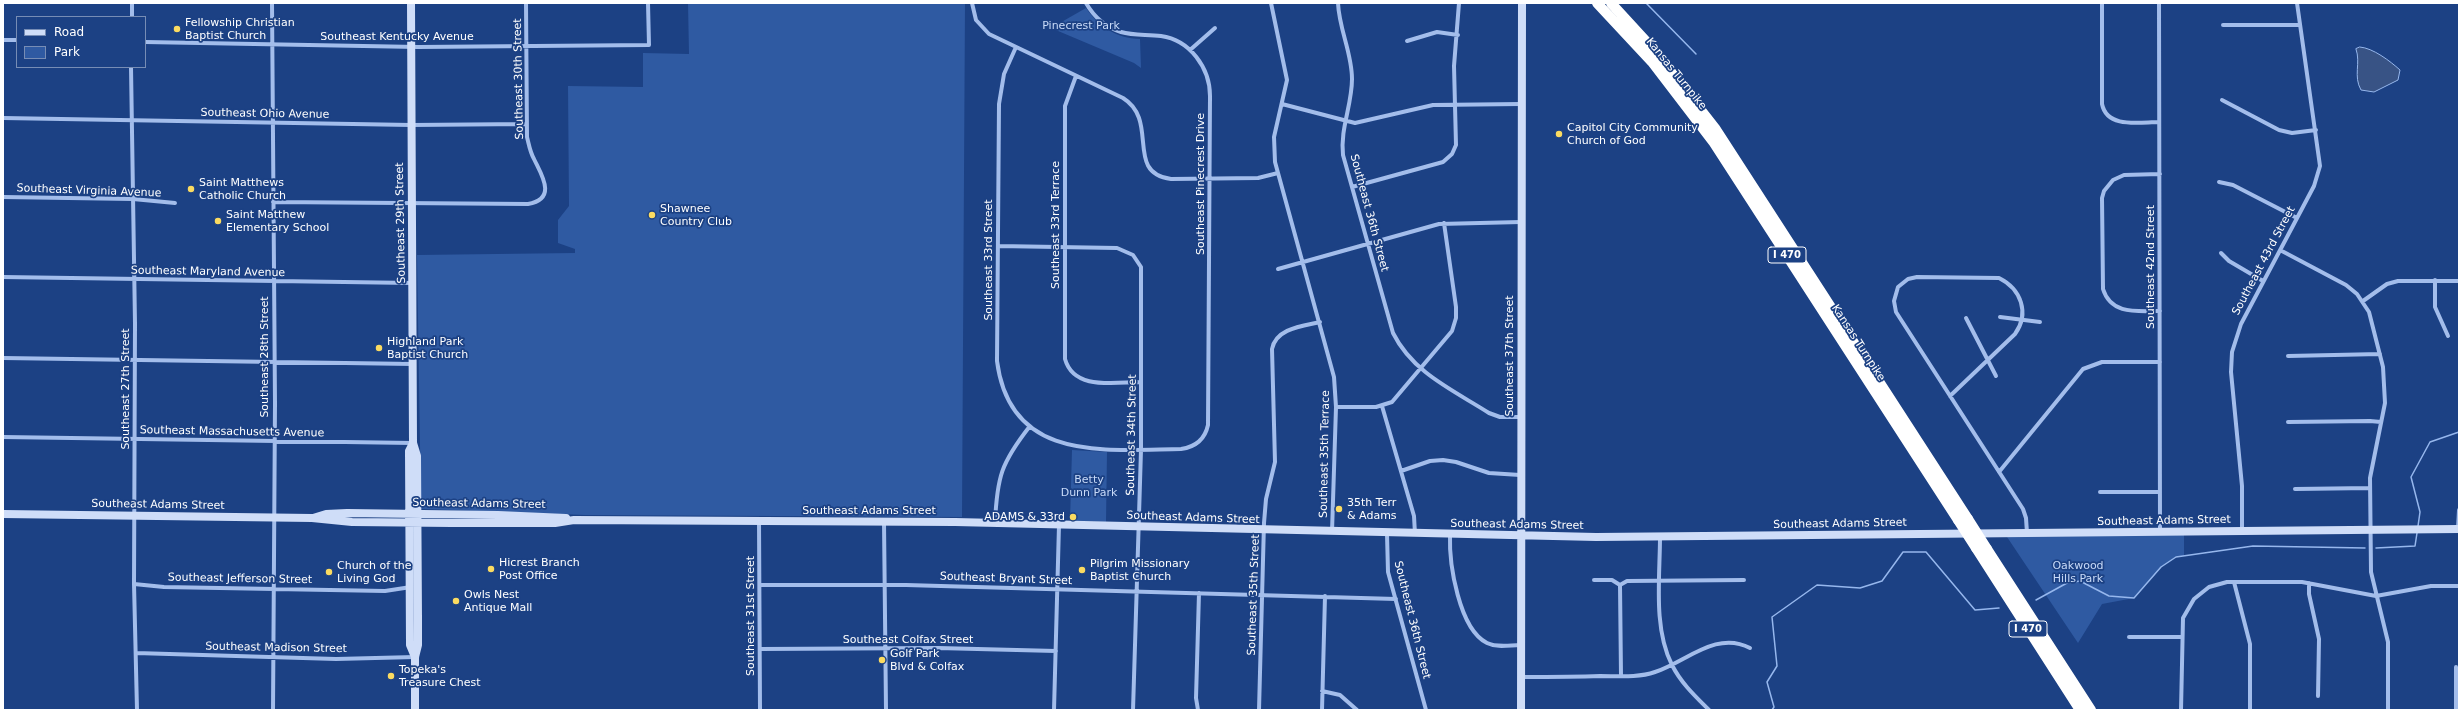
<!DOCTYPE html>
<html>
<head>
<meta charset="utf-8">
<style>
	body { margin:0 }
	#map { position:relative; width:2462px; height:713px; overflow:hidden; background:#1c4184; font-family:"DejaVu Sans",sans-serif }
	canvas { display:block }
	.frame { position:absolute; inset:0; border:4px solid #fff; pointer-events:none }
	.legend { position:absolute; left:16px; top:16px; width:130px; height:52px; box-sizing:border-box; background:#1c4184; border:1px solid #778db5; margin:0; padding:5px 7px; list-style:none; font-size:12px; color:#fff }
	.legend li { display:flex; align-items:center; gap:8px; height:20px }
	.legend b { width:20px; border:1px solid #778db5 }
</style>
</head>
<body>
<div id="map">
<canvas width="2462" height="713"></canvas>
<div class="frame"></div>
<ul class="legend">
<li><b style="height:5px;background:#cfddf8"></b>Road</li>
<li><b style="height:11px;background:#2f5aa2"></b>Park</li>
</ul>
</div>
<script>
const g = document.querySelector('canvas').getContext('2d');
g.lineJoin = 'round';
function fillPath(path, color) { g.fillStyle = color; g.fill(path, 'evenodd'); }
function stroke(path, color, width, dash) { g.strokeStyle = color; g.lineWidth = width; g.lineCap = dash ? 'butt' : 'round'; g.setLineDash(dash || []); g.stroke(path); }
function drawText(font, color, halo, rows, align = 'center') {
  g.font = font + ' "DejaVu Sans",sans-serif'; g.lineWidth = 3.5; g.setLineDash([]); g.textBaseline = 'middle'; g.strokeStyle = halo; g.fillStyle = color; for (const [text, x, y, turn = 0] of rows) {
    g.save(); g.translate(x, y); g.rotate((+turn || 0) * Math.PI / 180); g.textAlign = isNaN(turn) ? turn : align; if (halo) g.strokeText(text, 0, 0); g.fillText(text, 0, 0); g.restore();
  }
}
fillPath(new Path2D(`
	M688,3H965L962,517L585,515L421,509L417,255L575,253V249L558,243V220L569,206L568,86L643,87V53L689,54Z
	M1086,8C1099,27 1116,38 1140,39L1141,68L1134,63L1051,28Z
	M1072,450L1107,452L1106,522L1070,521Z
	M2184,531V556L2176,557L2161,567L2134,598L2102,604L2078,643L2005,534Z`), '#2f5aa2');
const water = new Path2D(`
	M2360,47C2373,48 2390,61 2400,70L2398,80L2374,92L2361,90C2353,76 2361,63 2356,49Z`);
fillPath(water, '#385385');
stroke(water, '#96b7ed', 1);
stroke(new Path2D(`
	M1646,3L1696,54
	M2418,526L2420,512L2411,477L2430,442L2459,432
	M2376,548L2415,546L2417,533
	M2036,600L2067,583L2080,581L2109,596L2134,598L2161,567L2176,557L2253,546L2365,548
	M1772,710L1774,707L1767,682L1777,666L1772,617L1817,585L1860,588L1882,581L1903,552H1926L1975,610L1999,608`), '#96b7ed', 1.5);
stroke(new Path2D(`
	M272,3L275,403L273,710
	M972,3L976,20L989,34L1123,98C1160,121 1124,173 1171,179L1258,178L1278,173
	M1271,3L1287,80L1274,137L1275,162L1334,377L1336,407L1332,532
	M1338,3C1339,29 1352,53 1352,79C1352,105 1340,129 1343,155L1393,333C1413,373 1453,390 1489,413L1500,417H1520
	M2102,3V104C2107,129 2140,122 2159,122
	M2159,3L2160,531
	M132,17V3
	M2223,25H2300
	M3,40H17
	M1407,41L1437,32L1458,35
	M145,42L418,47L649,45L648,3
	M1016,47L1004,74L999,104L997,361C1010,463 1105,450 1181,449C1195,447 1205,439 1208,425L1210,96C1210,68 1190,40 1161,36C1148,34 1134,36 1121,32C1105,27 1094,17 1086,3
	M1190,50L1215,28
	M131,67L135,324L134,584L137,710
	M1076,76L1065,106V359C1074,391 1115,382 1141,382
	M2222,100L2279,130L2292,133L2316,130
	M1282,104L1355,123L1433,105L1521,104
	M3,118L411,125L527,124
	M2160,174L2124,175L2113,180L2104,191L2102,198L2103,289C2111,315 2137,311 2160,311
	M2219,182L2233,185L2297,218
	M1352,187L1443,162L1452,154L1456,145L1454,66L1459,3
	M3,197L133,199L175,203
	M273,202L528,204C558,199 541,174 534,159C530,152 529,145 527,137L526,3
	M998,246L1117,248L1133,255L1141,267V450L1133,710
	M2280,250L2346,285L2357,294L2369,312L2383,367L2385,403L2370,478L2371,572L2388,642V710
	M2221,253L2229,261L2263,281
	M1278,269L1439,224L1521,222
	M3,277L412,283
	M2435,280V307L2448,336
	M2363,301L2387,284L2398,281H2459
	M2000,317L2040,322
	M1966,318L1996,376
	M2288,356L2380,354
	M3,358L413,364
	M1950,396L2015,334C2030,313 2021,289 1999,278L1917,277L1908,279L1898,287L1894,301L1896,312L2023,509L2026,518L2027,533
	M1382,406L1414,516L1415,534
	M1336,407H1376L1392,402L1452,331L1456,318V307L1444,223
	M2288,422L2370,421L2381,422
	M3,437L413,443
	M1401,471L1430,461L1443,460L1456,462L1489,473L1520,475
	M1999,472L2083,369L2102,362H2160
	M2295,489L2370,488
	M2100,492H2160
	M759,521L760,710
	M884,522L886,710
	M995,523C997,477 1001,463 1030,426
	M2458,529L2459,510
	M2242,531V486L2231,372L2232,352L2241,324L2314,186L2320,166L2297,3
	M1387,534L1388,572L1426,710
	M1450,535C1449,564 1459,629 1487,643C1497,648 1510,645 1521,645
	M1660,537C1660,577 1653,628 1672,665C1681,683 1695,696 1709,710
	M1594,580H1612L1620,585
	M2234,582L2250,644V710
	M2309,583V594L2319,639L2318,696
	M134,584L164,587L385,591L411,587
	M760,585H906L1396,599
	M1620,585L1627,581L1744,580
	M1620,585L1621,676
	M2129,637H2181
	M761,649L938,648L1056,651
	M136,653L336,659L415,657
	M2456,667V710
	M1521,677C1548,677 1574,677 1600,676C1618,676 1638,678 1655,672C1686,662 1716,630 1750,648
	M1322,691L1340,695L1357,710
	M1054,710L1059,525
	M1198,710L1196,698L1199,593
	M1259,710L1264,523L1266,499L1275,462L1272,349C1276,328 1303,326 1320,322
	M1322,710L1325,596
	M2181,710L2183,618L2194,599L2209,587L2227,582H2302L2376,596L2431,586H2459`), '#a3bdeb', 4);
stroke(new Path2D(`
	M411,3L413,443L417,456L418,619V645L415,657V710
	M413,443L409,451L410,645L415,657
	M3,514L312,518L352,522L452,523H555L574,520L955,522L1596,537L2459,529
	M313,518L326,514L347,513L498,515L566,518
	M1521,710L1522,3`), '#cfddf8', 8);
stroke(new Path2D(`
	M1597,3L1652,62L1714,143L1958,520
	M1611,3L1654,50L1715,128L1968,519
	M1976,548L2080,710
	M1987,549L2091,710`), '#fff', 10);
stroke(new Path2D(`
	M1968,519L1987,549
	M1958,520L1976,548`), '#fff', 10);
for (const [x, y, r, color] of [
	[177,29,4,"#fbdb61"],
	[1559,134,4,"#fbdb61"],
	[191,189,4,"#fbdb61"],
	[652,215,4,"#fbdb61"],
	[218,221,4,"#fbdb61"],
	[379,348,4,"#fbdb61"],
	[1339,509,4,"#fbdb61"],
	[1073,517,4,"#fbdb61"],
	[491,569,4,"#fbdb61"],
	[1082,570,4,"#fbdb61"],
	[329,572,4,"#fbdb61"],
	[456,601,4,"#fbdb61"],
	[882,660,4,"#fbdb61"],
	[391,676,4,"#fbdb61"]
]) { const dot = new Path2D(); dot.arc(x, y, r, 0, 2 * Math.PI); g.fillStyle = color; g.fill(dot); stroke(dot, '#1c4184', 1.5); }
for (const [x, y, w] of [
	[1787,255,38],
	[2028,629,38]
]) { const box = new Path2D(); box.roundRect(x - w / 2, y - 8, w, 16, 3); g.fillStyle = '#1c4184'; g.fill(box); stroke(box, '#fff', 1); }
drawText('bold 10px', '#fff', null, [
	["I 470",1787,255],
	["I 470",2028,629]
]);
drawText('11px', '#fff', '#1c4184', [
	["Fellowship Christian",185,23],
	["Baptist Church",185,36],
	["Capitol City Community",1567,128],
	["Church of God",1567,141],
	["Saint Matthews",199,183],
	["Catholic Church",199,196],
	["Shawnee",660,209],
	["Country Club",660,222],
	["Saint Matthew",226,215],
	["Elementary School",226,228],
	["Highland Park",387,342],
	["Baptist Church",387,355],
	["35th Terr",1347,503],
	["& Adams",1347,516],
	["ADAMS & 33rd",1065,517,"right"],
	["Hicrest Branch",499,563],
	["Post Office",499,576],
	["Pilgrim Missionary",1090,564],
	["Baptist Church",1090,577],
	["Church of the",337,566],
	["Living God",337,579],
	["Owls Nest",464,595],
	["Antique Mall",464,608],
	["Golf Park",890,654],
	["Blvd & Colfax",890,667],
	["Topeka's",399,670],
	["Treasure Chest",399,683]
], 'left');
drawText('11px', '#c8daf8', '#1c4184', [
	["Pinecrest Park",1081,26],
	["Betty",1089,480],
	["Dunn Park",1089,493],
	["Oakwood",2078,566],
	["Hills Park",2078,579]
]);
drawText('11px', '#fff', '#1c4184', [
	["Southeast Kentucky Avenue",397,37],
	["Kansas Turnpike",1676,74,51],
	["Southeast 30th Street",519,79,-91],
	["Southeast Ohio Avenue",265,114,1],
	["Southeast Pinecrest Drive",1201,184,-90],
	["Southeast Virginia Avenue",89,191,2],
	["Southeast 36th Street",1369,213,75],
	["Southeast 29th Street",401,223,-91],
	["Southeast 33rd Terrace",1056,225,-90],
	["Southeast 33rd Street",989,260,-90],
	["Southeast 43rd Street",2264,261,-62],
	["Southeast 42nd Street",2151,267,-90],
	["Southeast Maryland Avenue",208,272,1],
	["Kansas Turnpike",1858,343,57],
	["Southeast 37th Street",1510,356,-90],
	["Southeast 28th Street",265,357,-90],
	["Southeast 27th Street",126,389,-90],
	["Southeast Massachusetts Avenue",232,432,1],
	["Southeast 34th Street",1132,435,-89],
	["Southeast 35th Terrace",1325,454,-89],
	["Southeast Adams Street",479,504,1],
	["Southeast Adams Street",158,505,1],
	["Southeast Adams Street",869,511],
	["Southeast Adams Street",1193,518,2],
	["Southeast Adams Street",2164,521,-1],
	["Southeast Adams Street",1840,524,-1],
	["Southeast Adams Street",1517,525,1],
	["Southeast Jefferson Street",240,579,1],
	["Southeast Bryant Street",1006,579,2],
	["Southeast 35th Street",1254,595,-88],
	["Southeast 31st Street",751,616,-90],
	["Southeast 36th Street",1412,620,76],
	["Southeast Colfax Street",908,640],
	["Southeast Madison Street",276,648,1]
]);
</script>
</body>
</html>
